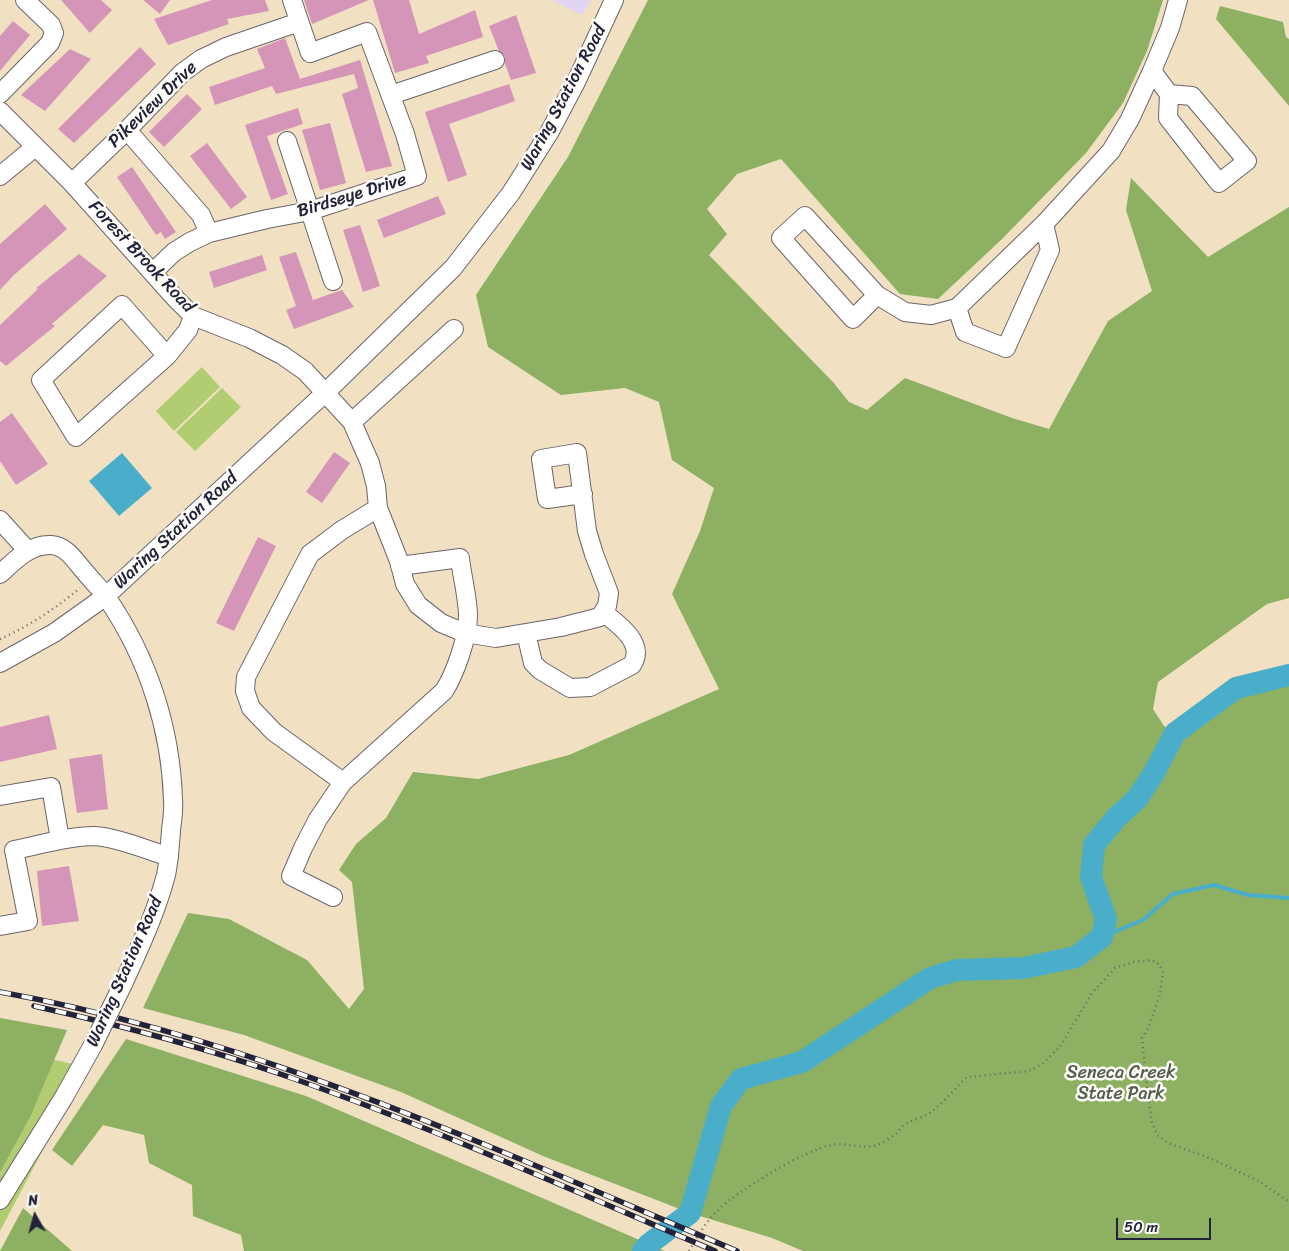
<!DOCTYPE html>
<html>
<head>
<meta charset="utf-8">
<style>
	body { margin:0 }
	#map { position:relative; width:1289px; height:1251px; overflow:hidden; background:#f1e1c2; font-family:Sriracha,sans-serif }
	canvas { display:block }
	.north { position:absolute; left:10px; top:1191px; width:50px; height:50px; -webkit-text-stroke:4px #fdfcf7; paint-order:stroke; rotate:353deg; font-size:14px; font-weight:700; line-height:20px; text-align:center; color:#22223b }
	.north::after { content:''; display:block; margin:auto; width:18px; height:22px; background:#22223b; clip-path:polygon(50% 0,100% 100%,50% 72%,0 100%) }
	.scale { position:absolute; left:1116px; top:1218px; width:95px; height:22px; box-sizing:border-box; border:2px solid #22223b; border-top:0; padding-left:6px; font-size:15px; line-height:18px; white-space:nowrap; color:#22223b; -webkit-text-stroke:4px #fdfcf7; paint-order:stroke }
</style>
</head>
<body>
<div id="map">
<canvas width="1289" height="1251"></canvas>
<div class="north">N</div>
<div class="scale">50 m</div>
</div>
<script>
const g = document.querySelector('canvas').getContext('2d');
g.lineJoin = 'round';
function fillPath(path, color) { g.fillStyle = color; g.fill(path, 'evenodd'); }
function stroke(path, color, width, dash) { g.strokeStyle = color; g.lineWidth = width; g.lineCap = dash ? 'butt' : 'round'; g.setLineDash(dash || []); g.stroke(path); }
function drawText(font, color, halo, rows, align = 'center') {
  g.font = font + ' Sriracha,sans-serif'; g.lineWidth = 5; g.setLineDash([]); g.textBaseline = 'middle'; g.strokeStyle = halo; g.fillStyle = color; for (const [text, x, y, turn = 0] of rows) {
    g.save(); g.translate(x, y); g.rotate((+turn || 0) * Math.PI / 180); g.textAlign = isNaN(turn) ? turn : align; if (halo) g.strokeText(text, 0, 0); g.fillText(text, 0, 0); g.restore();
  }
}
fillPath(new Path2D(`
	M551,0H592L582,15Z`), '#e2d4f3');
fillPath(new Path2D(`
	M202,367L220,387L174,431L156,411Z
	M222,388L241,407L195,451L176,432Z
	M0,1048L87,1067L0,1231Z`), '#b2cc71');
fillPath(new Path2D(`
	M648,0H1163L1147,51L1123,103L1086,153L1002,239L938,299L900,294L781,159L737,174L707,209L727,234L709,255L833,382L849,402L867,410L905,378L1012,418L1049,429L1108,321L1152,291L1126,210L1131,178L1208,257L1289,207V598L1267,604L1158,682L1153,709L1164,726L1175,733L1236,688L1289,675V1251H803L772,1238L690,1213L543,1156L401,1092L244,1035L143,1008L188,913L229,919L307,960L349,1009L364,989L352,882L339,870L356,844L386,818L413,772L478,779L569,755L719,689L672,594L700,531L714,488L672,460L659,402L625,388L561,395L488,347L476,295L568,157Z
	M1220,6L1283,22L1286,37L1289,39V106L1216,19Z
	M0,1018L67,1030L30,1117L0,1172Z
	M126,1039L306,1096L665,1251H244L241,1235L193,1216L192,1185L149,1163L144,1135L103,1125L72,1166L52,1150Z
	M23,1208L72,1251H0Z`), '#8db063');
fillPath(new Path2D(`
	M122,453L152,488L119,516L89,481Z`), '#4aaeca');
stroke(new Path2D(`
	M1102,937L1143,920L1173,894L1214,885L1248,895L1289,898`), '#4aaeca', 4);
stroke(new Path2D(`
	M643,1251L649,1244L690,1213L721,1106L741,1079L802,1062L930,978L957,970L1023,968L1076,957L1102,937L1106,919L1091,877L1094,845L1116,818L1137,799L1155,771L1175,733L1236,688L1289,675`), '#4aaeca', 22);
fillPath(new Path2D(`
	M61,0H101L112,10L90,33Z
	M143,0H170L160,14Z
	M212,0H265L269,11L227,19L229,24L168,45L154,19Z
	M304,0H369L312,24Z
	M373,0H409L419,34L475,10L483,37L426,56L429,63L395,73Z
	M516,15L536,73L511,80L505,64V56L499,51L489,26Z
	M13,21L30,35L0,71V36Z
	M285,38L300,79L360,60L392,166L366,172L342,94L358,88L354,74L276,94L272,86L215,105L209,87L265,68L257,49Z
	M140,47L156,64L74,143L58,129Z
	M70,49L91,59L45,111L21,95Z
	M509,84L515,101L449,124L467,175L448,182L425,112Z
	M187,94L202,109L164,147L149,132Z
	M298,108L303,124L267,136L288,194L271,200L245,125Z
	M330,123L346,183L320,190L302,130Z
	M207,143L247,197L231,209L190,156Z
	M132,167L176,232L165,239L161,232L156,235L117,177Z
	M438,196L446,214L384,238L377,220Z
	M45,204L67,229L14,275L0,290V244Z
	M360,225L380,286L363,292L343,230Z
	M296,252L313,300L342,290L354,307L294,329L286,310L296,306L279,257Z
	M79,254L107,276L52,324L55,326L6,366L0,361V325L38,289L36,288Z
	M262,255L267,270L214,288L209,272Z
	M12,413L48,464L16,485L0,461V422Z
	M334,452L350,463L322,503L306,492Z
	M258,537L276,546L234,631L216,623Z
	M49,715L57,749L0,762V727Z
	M102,754L108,809L77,813L69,759Z
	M69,866L79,921L42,926L37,871Z`), '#d595b8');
const minor = new Path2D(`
	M1152,71L1169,94L1168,118L1219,183L1247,161L1192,96L1169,94
	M0,94L50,43L54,33L51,25L25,0
	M391,95L495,60
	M0,111L72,183L176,299L193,316L249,338L282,355L305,371L352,422L370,463L376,486L378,508L399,561L405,584L418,605L441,623L465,633L496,638L561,627L600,617L607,606L609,593L594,554L587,531L577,453L541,459L547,499L583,494
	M127,130L201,215L209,233
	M287,141L333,281
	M0,176L35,147
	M72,183L127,130L182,73L201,59L226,47L299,22
	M153,272L174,252L190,242L209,233L267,219L310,211L417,176L405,134L367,32L310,53L292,0
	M877,295L853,319L781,238L805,216L877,295L905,312L931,315L957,308L1044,224L1111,151L1130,119L1152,71L1170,28L1178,0
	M957,308L965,332L1006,348L1050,250L1044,224
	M167,356L122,305L41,380L76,437L167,356L188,330L193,316
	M352,422L454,329
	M0,520L28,551
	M0,574C14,561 30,544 51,545C67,546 75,561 85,572C92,581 101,589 107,598C148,658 171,729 173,800C174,810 172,821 171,830C170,845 169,861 166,875C156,913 139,949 123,984
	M526,633L533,663L540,670L570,688L590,687L632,665C646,643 618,624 603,612
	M0,663L54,633L106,596L326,392L453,268L511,193L549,133L576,82L614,0
	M343,782L274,732L251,708L245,691L246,677L310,554L342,530L378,508
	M0,796L51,787L60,840
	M333,897L291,876L303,848L318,819L343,782L444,691C455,674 468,637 468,616C468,598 462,577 460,558L400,566
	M0,926L28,921L14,850C39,845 69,836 94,836C116,837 148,850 169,857
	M0,1200L64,1097L93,1045`);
stroke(minor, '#6a656a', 20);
stroke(new Path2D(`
	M0,639C28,627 56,608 80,588
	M689,1251C697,1237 706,1222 717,1211C737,1191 806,1149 832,1145C847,1142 863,1150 877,1145C884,1143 891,1137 897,1133C899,1131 901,1127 904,1125C912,1120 921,1118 928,1114C943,1104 954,1089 967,1077L1029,1071L1042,1064L1060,1047L1092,993L1115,968L1133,962L1152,960L1159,964L1163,973L1160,995L1148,1029L1142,1038L1147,1088L1152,1122L1157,1135L1168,1143L1212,1159L1259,1181L1289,1202`), '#6a656a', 2.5, [1, 4]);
stroke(minor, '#fff', 18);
const rail = new Path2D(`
	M0,992C258,1039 497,1150 737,1251
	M34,1006C120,1025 206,1048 289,1077C434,1128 574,1191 715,1251`);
stroke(rail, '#22223b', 5.5);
stroke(rail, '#fdfcf7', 4, [11]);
const minorBridge = new Path2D(`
	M93,1045L123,984`);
stroke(minorBridge, '#6a656a', 20, []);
stroke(minorBridge, '#fff', 18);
drawText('18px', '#22223b', '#fdfcf7', [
	["Waring Station Road",564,98,-62],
	["Pikeview Drive",153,105,-44],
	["Birdseye Drive",352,196,-17],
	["Forest Brook Road",141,257,47],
	["Waring Station Road",176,531,-43],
	["Waring Station Road",125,972,-66]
]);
drawText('18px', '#545e4e', '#fdfcf7', [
	["Seneca Creek",1121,1073],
	["State Park",1121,1094]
]);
</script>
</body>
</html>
